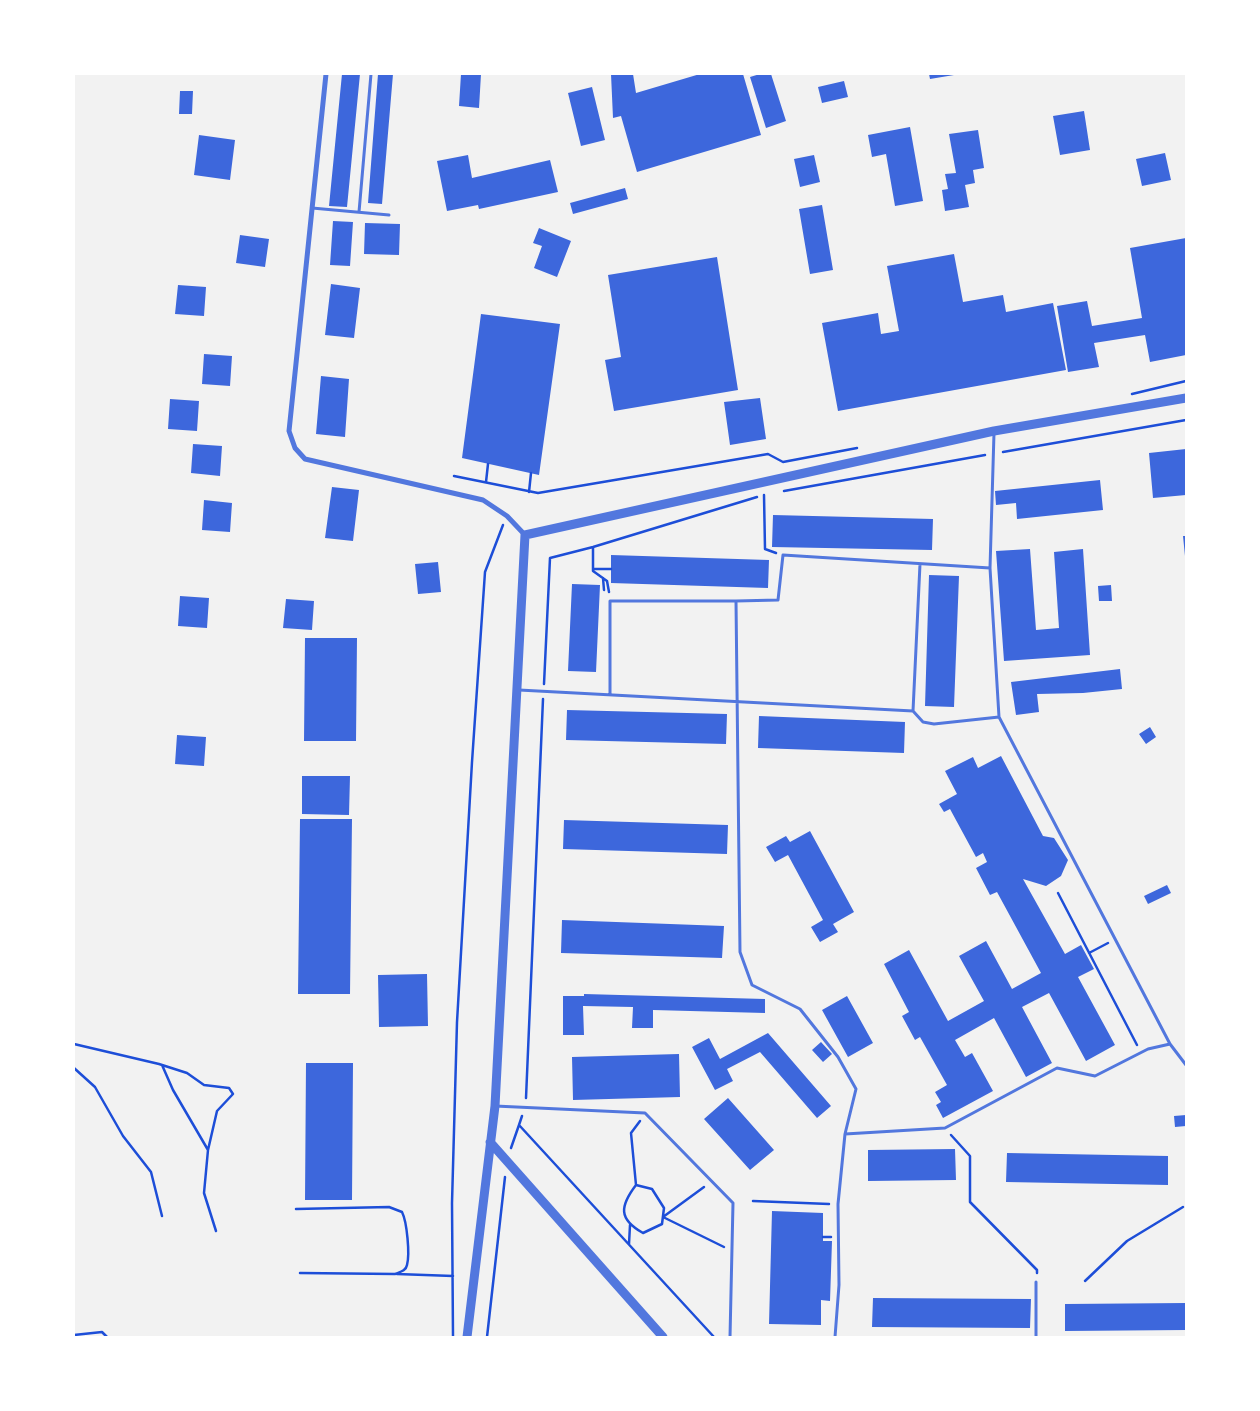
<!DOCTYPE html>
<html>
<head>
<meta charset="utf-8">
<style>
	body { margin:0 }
	#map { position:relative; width:1260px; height:1411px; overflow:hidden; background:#f2f2f2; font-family:"DM Sans",sans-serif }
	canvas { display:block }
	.frame { position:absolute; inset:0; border:75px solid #fff; pointer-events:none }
</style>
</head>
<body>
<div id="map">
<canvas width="1260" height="1411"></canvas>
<div class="frame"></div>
</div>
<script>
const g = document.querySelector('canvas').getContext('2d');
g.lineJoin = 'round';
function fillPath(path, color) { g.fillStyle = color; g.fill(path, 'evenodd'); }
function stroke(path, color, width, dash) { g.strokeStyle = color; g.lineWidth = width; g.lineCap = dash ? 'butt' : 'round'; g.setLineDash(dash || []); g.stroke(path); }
fillPath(new Path2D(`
	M342,74H360L347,207L329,206Z
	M378,74H393L382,204L368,203Z
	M461,74H481L479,108L459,106Z
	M611,74H633L636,93L700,74H743L761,135L637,172L621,116L613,118Z
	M760,74H771L786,121L766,128L750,77Z
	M929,74H954V75L930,79Z
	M844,81L848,97L822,103L818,87Z
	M592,87L605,140L581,146L568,93Z
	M180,91H193L192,114H179Z
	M1084,111L1090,150L1060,155L1053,116Z
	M910,127L923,201L895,206L886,154L872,157L868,135Z
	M978,130L984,168L973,170L975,183L965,185L969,207L945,211L942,190L948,189L945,174L956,173L949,134Z
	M199,135L235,140L230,180L194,175Z
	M1165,153L1171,180L1142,186L1136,159Z
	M468,155L472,178L550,160L558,192L479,209L478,205L447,211L437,161Z
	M814,155L820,182L800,187L794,159Z
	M625,188L628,199L573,214L570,203Z
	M822,205L833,270L810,274L799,209Z
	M333,221L353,222L350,266L330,265Z
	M365,223L400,224L399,255L364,254Z
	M539,228L571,241L557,277L534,268L542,246L533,243Z
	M240,235L269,239L265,267L236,263Z
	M1186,238V355L1150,362L1145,335L1094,343L1099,367L1068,372L1057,306L1087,301L1092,326L1142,318L1130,248Z
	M954,254L963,302L1003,295L1006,312L1053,303L1066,370L838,411L822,323L878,313L881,334L899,331L887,266Z
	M717,257L738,390L614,411L605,360L621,357L608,275Z
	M331,284L360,288L354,338L325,335Z
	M178,285L206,287L204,316L175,314Z
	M481,314L560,324L539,475L462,458Z
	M204,354L232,356L230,386L202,384Z
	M321,376L349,379L345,437L316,434Z
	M760,398L766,439L730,445L724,402Z
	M170,399L199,401L197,431L168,429Z
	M193,444L222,446L220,476L191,473Z
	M1186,449V495L1153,498L1149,453Z
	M1100,480L1103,510L1017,519L1016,503L996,505L995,491Z
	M332,487L359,490L353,541L325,538Z
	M204,500L232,503L230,532L202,530Z
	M773,515L933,519L932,550L772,547Z
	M1183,536H1186V556H1185Z
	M1030,549L1036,630L1059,628L1054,552L1083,549L1090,655L1004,661L996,551Z
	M611,555L769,560L768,588L611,583Z
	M438,562L441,592L418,594L415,564Z
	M929,575L959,576L954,707L925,706Z
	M572,584L600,585L596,672L568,671Z
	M1111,585L1112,601H1099L1098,586Z
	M180,596L209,598L207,628L178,626Z
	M286,599L314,601L312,630L283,628Z
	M305,638H357L356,741H304Z
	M1120,669L1122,689L1083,693L1037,694L1039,712L1016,715L1011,682Z
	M567,710L727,714L726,744L566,740Z
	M759,716L905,722L904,753L758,748Z
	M1150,727L1156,737L1146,744L1139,734Z
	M177,735L206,737L204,766L175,764Z
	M1001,756L1043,836L1054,838L1068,860L1061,876L1046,886L1023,879L1065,954L1081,945L1094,969L1078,977L1115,1045L1086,1061L1049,993L1022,1007L1052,1063L1026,1077L994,1018L955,1040L965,1057L972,1053L993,1091L943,1118L936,1105L941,1102L935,1092L947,1085L920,1037L915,1040L902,1016L909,1012L884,964L909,950L948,1021L984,1001L959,956L986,941L1012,989L1041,973L997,892L990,895L976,868L987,862L983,853L976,857L950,809L944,812L939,804L957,794L945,771L973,757L978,768Z
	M302,776H350L349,815L302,814Z
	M300,819H352L350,994H298Z
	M564,820L728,825L727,854L563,849Z
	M810,831L854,912L833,924L838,932L820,942L811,927L823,920L788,855L775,862L766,847L786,836L790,842Z
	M1167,885L1171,893L1148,904L1144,896Z
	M562,920L724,926L722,958L561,953Z
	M427,974L428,1026L379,1027L378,975Z
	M584,994L765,999V1013L653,1010V1028H632L633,1007L583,1006L584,1035H563V996H584Z
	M847,996L873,1043L848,1057L822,1010Z
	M768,1033L831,1106L817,1118L760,1052L727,1069L733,1081L715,1090L692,1047L709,1038L720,1059Z
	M821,1042L832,1054L823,1062L812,1050Z
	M679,1054L680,1097L573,1100L572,1057Z
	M306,1063H353L352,1200H305Z
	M728,1098L774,1150L750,1170L704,1119Z
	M1186,1115V1126L1175,1127L1174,1116Z
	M955,1149L956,1180L868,1181V1150Z
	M1007,1153L1168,1156V1185L1006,1182Z
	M772,1211L823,1213V1241H832L830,1301L821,1300V1325L769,1324Z
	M873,1298L1031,1299L1030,1328L872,1327Z
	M1186,1303V1330L1065,1331V1304Z`), '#3d67dc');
stroke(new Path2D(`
	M1132,394L1186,381
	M1003,452L1186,420
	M454,476L538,493L768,454L783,462L857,448
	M486,482L488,464
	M784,491L985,455
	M529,492L531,473
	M764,495L765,549L776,553
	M593,548V571L607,581L609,592
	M593,569H611
	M603,578L604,590
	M544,684L550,558L593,547L757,497
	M1058,893L1137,1045
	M1089,953L1108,943
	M74,1044L159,1064L187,1073L204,1085L229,1088L233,1094L217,1111L208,1150L204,1193L216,1231
	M162,1065L173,1090L208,1150
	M74,1068L95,1087L123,1136L151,1172L162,1216
	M526,1098L543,699
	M522,1116L519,1125L714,1337
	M951,1135L970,1156V1202L1037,1270V1273
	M511,1148L519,1125
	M636,1185L652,1189L664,1208L662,1224L643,1233C618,1219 620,1206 636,1185L631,1133L640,1121
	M704,1187L663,1217L724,1247
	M753,1201L829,1204
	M296,1209L389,1207L402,1212C407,1222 410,1254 407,1265C406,1271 400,1272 395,1274L300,1273
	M823,1237H831
	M629,1244L630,1225
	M397,1274L453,1276
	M1085,1281L1127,1241L1183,1207
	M74,1335L102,1332L107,1337
	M453,1337L452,1203L457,1022L472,762L485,572L503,525
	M487,1337L505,1177`), '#1d4ed8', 2.5);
stroke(new Path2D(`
	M312,208L389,215
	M359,212L371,74
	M994,433L990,568L999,717L1170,1044
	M519,690L913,711L923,722L934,724L999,717
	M610,695V601H736
	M913,711L920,564
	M495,1106L645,1113L733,1203L730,1337
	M845,1134L856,1089L838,1057L800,1009L752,985L740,952L736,601L778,600L783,555L990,568
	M1036,1282V1337
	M835,1337L839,1285L838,1204L845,1134L945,1128L1057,1068L1095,1076L1148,1049L1170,1044L1186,1065`), '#5277de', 3);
stroke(new Path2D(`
	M326,74L289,431L295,448L305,459L483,500L507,516L525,535`), '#5277de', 5);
stroke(new Path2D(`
	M490,1142L663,1337
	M467,1337L495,1106L525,535L994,431L1186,398`), '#5277de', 9);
</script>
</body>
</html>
